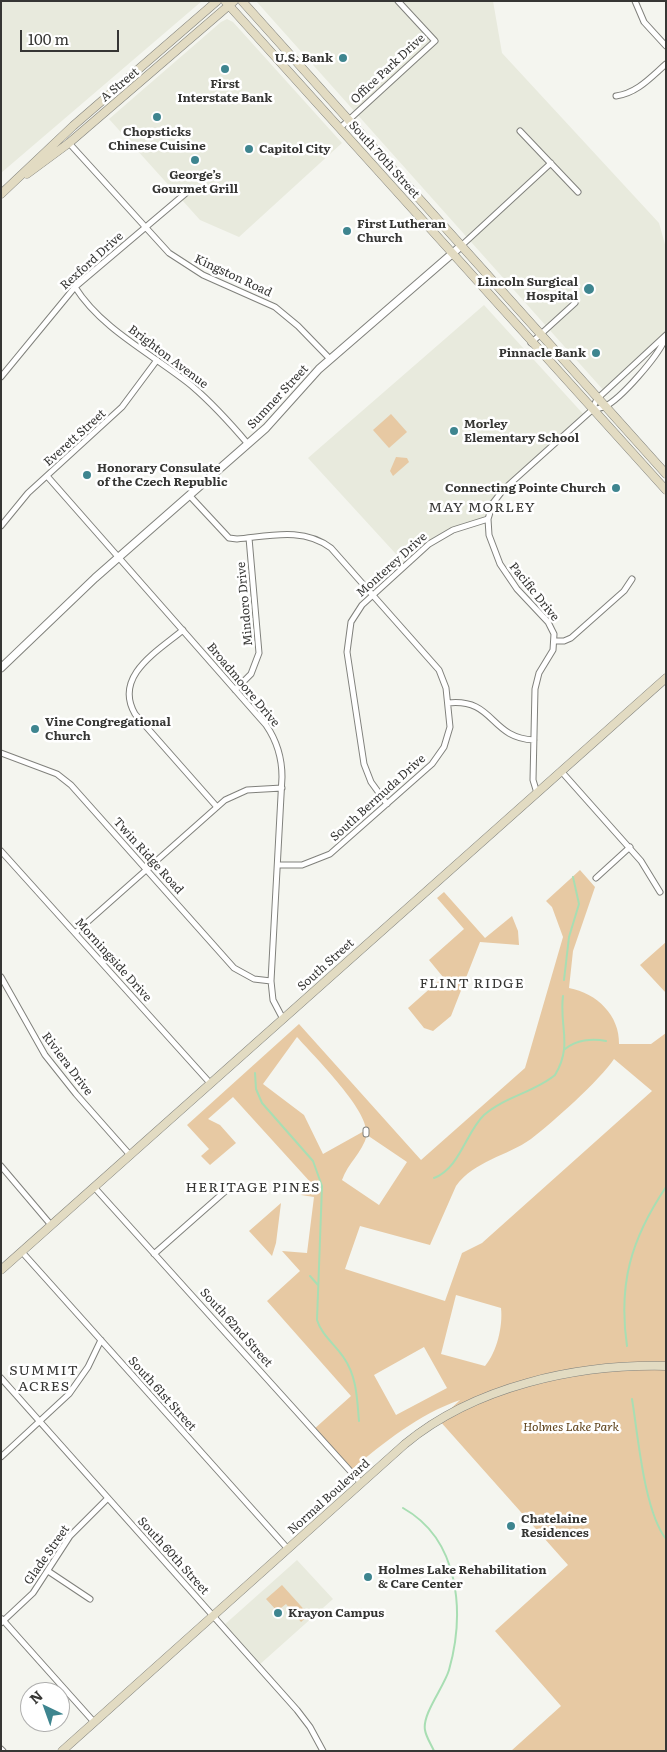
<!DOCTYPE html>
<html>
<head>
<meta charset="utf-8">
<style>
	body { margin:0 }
	#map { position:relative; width:667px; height:1752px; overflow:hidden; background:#f4f5ef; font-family:Literata,serif }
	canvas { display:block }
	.frame { position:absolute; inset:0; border:2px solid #363634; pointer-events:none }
	.north { position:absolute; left:20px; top:1682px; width:50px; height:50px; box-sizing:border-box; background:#fff; border:1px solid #afafae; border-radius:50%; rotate:318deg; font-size:14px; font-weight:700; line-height:20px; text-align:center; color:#363634 }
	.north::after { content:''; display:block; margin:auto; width:18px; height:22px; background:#3e858f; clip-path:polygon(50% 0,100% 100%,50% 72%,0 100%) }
	.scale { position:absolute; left:20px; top:30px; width:99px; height:22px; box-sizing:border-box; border:2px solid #363634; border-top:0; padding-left:6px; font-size:15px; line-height:18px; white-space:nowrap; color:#363634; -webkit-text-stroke:4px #fff; paint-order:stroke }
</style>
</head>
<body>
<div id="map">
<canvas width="667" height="1752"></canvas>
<div class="frame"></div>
<div class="north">N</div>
<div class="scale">100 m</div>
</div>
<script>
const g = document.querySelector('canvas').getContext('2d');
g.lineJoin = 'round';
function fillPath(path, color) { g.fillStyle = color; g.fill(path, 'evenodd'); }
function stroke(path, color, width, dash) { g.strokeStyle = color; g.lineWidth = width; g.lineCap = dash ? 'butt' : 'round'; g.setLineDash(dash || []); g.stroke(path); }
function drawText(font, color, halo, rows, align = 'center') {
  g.font = font + ' Literata,serif'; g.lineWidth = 5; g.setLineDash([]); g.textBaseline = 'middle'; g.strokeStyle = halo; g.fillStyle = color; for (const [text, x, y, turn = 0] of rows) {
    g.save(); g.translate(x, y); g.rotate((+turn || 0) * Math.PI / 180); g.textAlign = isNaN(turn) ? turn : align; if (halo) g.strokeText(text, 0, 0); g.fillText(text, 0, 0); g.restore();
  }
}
fillPath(new Path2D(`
	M1,1H202L1,173Z
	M256,1H493L502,53L659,223L666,248V335L605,392Z
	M227,19L233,22L342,143L239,237L200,220L109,119L221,22Z
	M484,305L585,416L497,496L488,519L441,536L406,565L308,458Z
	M297,1560L333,1599L258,1666L223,1626Z`), '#e8eadd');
fillPath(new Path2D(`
	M391,414L407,432L389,448L373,430Z
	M396,457L407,458L409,462L393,476L390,471Z
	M580,870L595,887L573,951L569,988C597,993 620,1016 619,1044H651L666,1033V1751H511L561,1706L495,1631L568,1565L439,1420L460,1400C419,1414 383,1443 350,1471L313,1430L351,1396L267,1301L300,1271L282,1251L307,1253L314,1197L301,1195L312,1184L233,1097L208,1119L220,1125L236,1143L210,1165L201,1156L209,1149L187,1125L299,1024L421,1160L525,1068L563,937L552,907L546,901ZM297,1037C314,1056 365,1107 366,1130L323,1154L304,1115L263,1084ZM614,1059L652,1091L482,1243L462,1253L445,1301L345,1269L360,1226L430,1245L456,1186C474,1161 507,1156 531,1139C551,1124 601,1079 614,1059ZM367,1135L407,1162L379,1205L342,1180C348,1163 362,1153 367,1135ZM456,1295L501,1308C503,1326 497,1352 485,1366L441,1354ZM424,1347L447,1388L396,1415L374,1375Z
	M444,892L485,938L512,916L518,931L519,945L480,942L451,1016L433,1031L424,1028L408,1008L443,977L429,960L464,929L437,898Z
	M666,942V993L640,965Z
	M281,1203L276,1243L272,1256L249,1231Z
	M282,1585L309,1615L301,1622L286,1604L277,1611L266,1599Z`), '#e7c9a3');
stroke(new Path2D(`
	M564,980L569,937L579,904L573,877
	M565,1049C576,1040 592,1038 606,1041
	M255,1073L256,1089L262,1103L313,1161L322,1186L317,1320C322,1336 335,1344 344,1358C357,1377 357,1399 359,1421
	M434,1178C460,1168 466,1132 484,1115C504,1097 535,1092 555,1075C573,1045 559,1026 563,996
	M310,1276L318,1285
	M627,1346C618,1284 631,1239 666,1187
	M632,1399C638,1435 644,1511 666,1539
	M403,1508C460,1540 465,1613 449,1670C444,1687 422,1714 425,1730C426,1737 431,1744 434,1751`), '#a8deb3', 2);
const minor = new Path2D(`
	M635,1L644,22L666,46
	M616,96C637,93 650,78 666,64
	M340,128L435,41L398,1
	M520,131L578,192
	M69,143L169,253L203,275L275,307L298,326L330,359
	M461,246L551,163
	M75,287C102,330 154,355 192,386C213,404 231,424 248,444
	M531,343L575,303
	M1,377L75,287L186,193
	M592,410C596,409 601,408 604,407C621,399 658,356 665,339
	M47,476L266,725C277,741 282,758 282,777L271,981L273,1000L283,1019
	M189,495L229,538L237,539C270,536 303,527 331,548L439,670L446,688L450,727L444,747L432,764L330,854L302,865H278
	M488,519L489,535L500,564L517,589L548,622L554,634L553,650L539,673L535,689L533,780L537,793
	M1,526L28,493L122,407L157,360
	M183,630C158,651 113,676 135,714L217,807
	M555,641H564L571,638L624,591L632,579
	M235,690L251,674L259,653L249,538
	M448,703C495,698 489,738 534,740
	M1,753L57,774L71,785L234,968L254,979L271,981
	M561,771L641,861L660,892
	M387,804L371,782L364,764L347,652L351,622L362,605L429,544L453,530L488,519L493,503L503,490L592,410L597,399L666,335
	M1,851L210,1083
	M596,878L630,847
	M75,933L225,800L247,790L282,788
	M1,977L45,1055L76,1094L130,1155
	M366,1130V1134
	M1,1166L51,1225
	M94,1187L361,1483
	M22,1252L288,1549
	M154,1254L230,1187
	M1,1378L297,1710L310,1727L323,1751
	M1,1457L69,1394L88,1367L101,1340
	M48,1571L90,1599
	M2,1619L94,1722
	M1,1623L33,1593L70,1536L108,1498
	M1,1749L3,1751`);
const tertiary = new Path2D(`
	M1,668L95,578L266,428L319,369L461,246`);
const secondary = new Path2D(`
	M225,1L666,490
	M242,1L666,474
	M27,174L69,143L234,1
	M1,194L73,126L217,1
	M1,1270L666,678
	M62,1751L405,1444C475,1386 577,1364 666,1366`);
stroke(minor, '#80817c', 7);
stroke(tertiary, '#80817c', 9);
stroke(secondary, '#80817c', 9);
stroke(minor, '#fff', 5);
stroke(tertiary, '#fff', 7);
stroke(secondary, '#e2dbc2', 8);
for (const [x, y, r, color] of [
	[343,58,5,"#3e858f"],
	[225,69,5,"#3e858f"],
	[157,117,5,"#3e858f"],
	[249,149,5,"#3e858f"],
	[195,160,5,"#3e858f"],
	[347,231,5,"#3e858f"],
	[589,289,6,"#3e858f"],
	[596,353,5,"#3e858f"],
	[454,431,5,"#3e858f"],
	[87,475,5,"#3e858f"],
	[616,488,5,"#3e858f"],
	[35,729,5,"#3e858f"],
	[511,1526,5,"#3e858f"],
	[368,1577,5,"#3e858f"],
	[278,1613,5,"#3e858f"]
]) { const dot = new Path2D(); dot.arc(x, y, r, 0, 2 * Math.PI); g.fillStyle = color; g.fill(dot); stroke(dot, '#fff', 2); }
drawText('bold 12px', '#363634', '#fff', [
	["U.S. Bank",333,58,"right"],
	["First",225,84,"center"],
	["Interstate Bank",225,98,"center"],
	["Chopsticks",157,132,"center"],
	["Chinese Cuisine",157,146,"center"],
	["Capitol City",259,149],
	["George’s",195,175,"center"],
	["Gourmet Grill",195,189,"center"],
	["First Lutheran",357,224],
	["Church",357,238],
	["Lincoln Surgical",578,282,"right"],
	["Hospital",578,296,"right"],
	["Pinnacle Bank",586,353,"right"],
	["Morley",464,424],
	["Elementary School",464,438],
	["Honorary Consulate",97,468],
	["of the Czech Republic",97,482],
	["Connecting Pointe Church",606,488,"right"],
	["Vine Congregational",45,722],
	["Church",45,736],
	["Chatelaine",521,1519],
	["Residences",521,1533],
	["Holmes Lake Rehabilitation",378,1570],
	["& Care Center",378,1584],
	["Krayon Campus",288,1613]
], 'left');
drawText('12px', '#363634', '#fff', [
	["Office Park Drive",388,69,-43],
	["A Street",120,85,-40],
	["South 70th Street",384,160,48],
	["Rexford Drive",92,261,-42],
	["Kingston Road",233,276,25],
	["Brighton Avenue",168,357,37],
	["Sumner Street",278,397,-47],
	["Everett Street",75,438,-42],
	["Monterey Drive",392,565,-42],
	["Pacific Drive",534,592,51],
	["Mindoro Drive",245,604,-95],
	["Broadmoore Drive",243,685,50],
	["South Bermuda Drive",378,798,-42],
	["Twin Ridge Road",148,856,48],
	["Morningside Drive",113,960,48],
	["South Street",326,965,-42],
	["Riviera Drive",67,1064,53],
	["South 62nd Street",236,1328,48],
	["South 61st Street",162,1394,48],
	["Normal Boulevard",329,1497,-42],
	["Glade Street",47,1555,-55],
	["South 60th Street",173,1556,48]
]);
drawText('italic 12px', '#5c4018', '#fff', [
	["Holmes Lake Park",571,1427]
]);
g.letterSpacing = '1px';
drawText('14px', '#363634', '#fff', [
	["MAY MORLEY",482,508],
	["FLINT RIDGE",472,984],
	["HERITAGE PINES",253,1188],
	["SUMMIT",44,1371],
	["ACRES",44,1387]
]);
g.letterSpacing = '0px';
</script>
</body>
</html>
